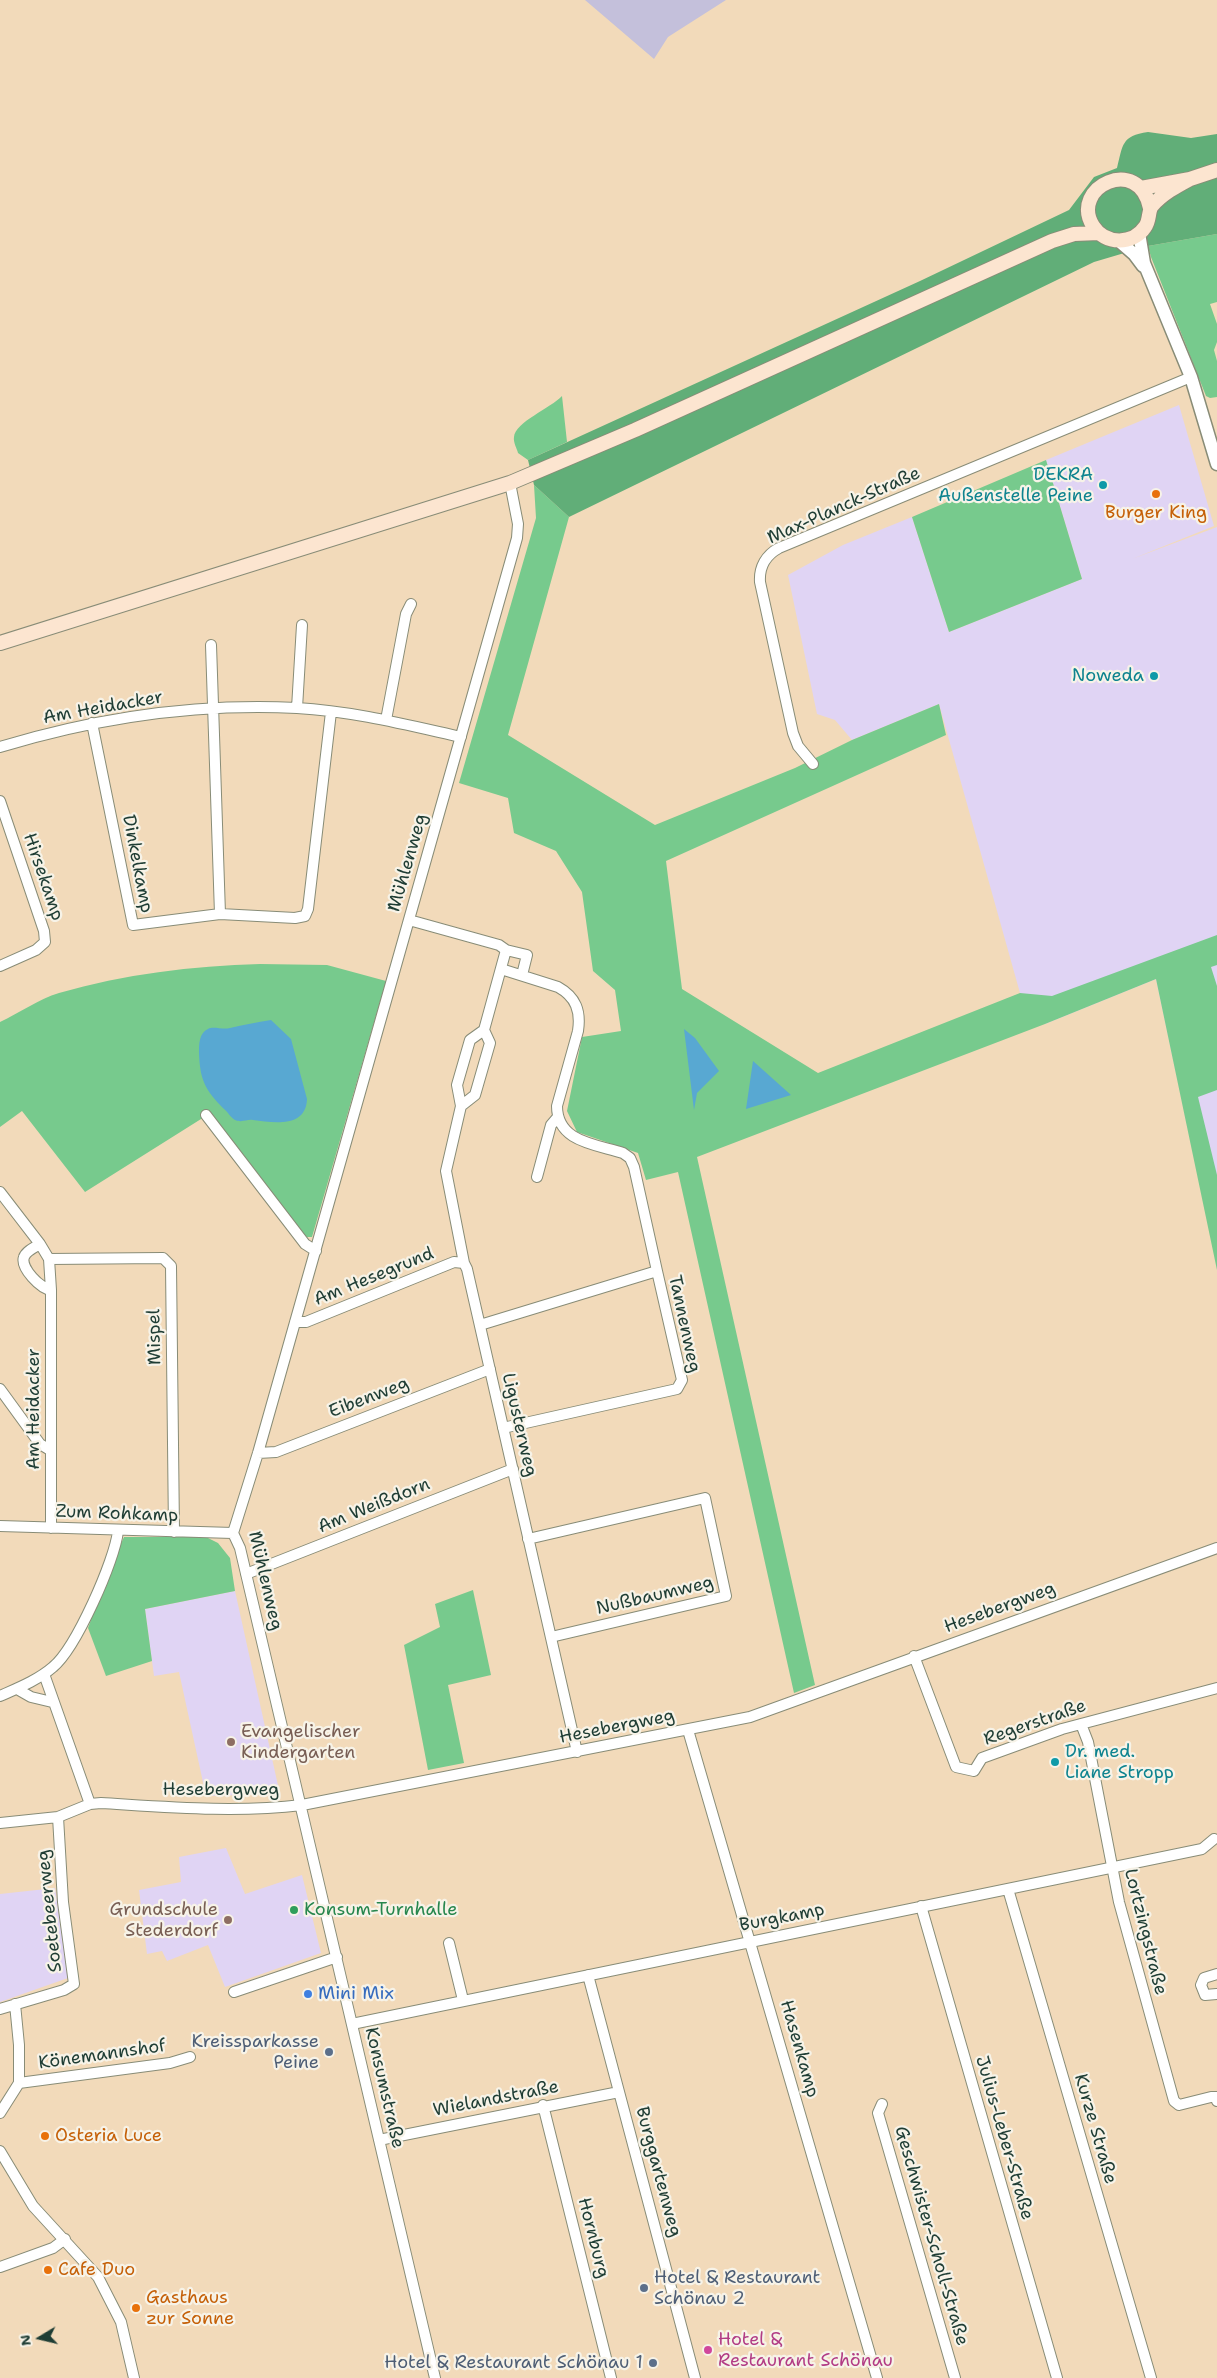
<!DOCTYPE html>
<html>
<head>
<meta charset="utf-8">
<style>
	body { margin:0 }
	#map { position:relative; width:1217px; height:2378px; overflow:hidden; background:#f2daba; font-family:"Shantell Sans",sans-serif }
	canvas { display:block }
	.north { position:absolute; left:15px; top:2313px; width:50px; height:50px; -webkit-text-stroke:4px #f7f3e8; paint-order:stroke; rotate:261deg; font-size:14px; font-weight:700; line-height:20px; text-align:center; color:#1f3d34 }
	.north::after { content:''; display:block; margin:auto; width:18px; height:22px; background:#1f3d34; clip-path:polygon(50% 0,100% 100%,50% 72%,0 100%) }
</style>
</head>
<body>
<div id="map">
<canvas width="1217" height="2378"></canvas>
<div class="north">N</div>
</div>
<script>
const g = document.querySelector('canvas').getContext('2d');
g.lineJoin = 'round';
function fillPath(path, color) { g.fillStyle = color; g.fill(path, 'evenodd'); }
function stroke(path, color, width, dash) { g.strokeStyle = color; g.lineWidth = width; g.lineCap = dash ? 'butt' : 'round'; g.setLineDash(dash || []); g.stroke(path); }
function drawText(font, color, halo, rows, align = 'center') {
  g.font = font + ' "Shantell Sans",sans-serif'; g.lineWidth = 4.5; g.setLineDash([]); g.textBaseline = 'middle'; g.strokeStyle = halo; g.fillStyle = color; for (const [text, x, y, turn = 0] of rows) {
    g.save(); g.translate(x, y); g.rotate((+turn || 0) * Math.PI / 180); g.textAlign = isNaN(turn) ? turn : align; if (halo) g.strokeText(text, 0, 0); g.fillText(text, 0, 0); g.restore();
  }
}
fillPath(new Path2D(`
	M1179,405L1214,526L1132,559L1217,527V1265L1156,979L1045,1024L1020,993L939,704L852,740L835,720L817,714L788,575L843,545L912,517L949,632L1082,579L1046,460Z
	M235,1591L279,1790L276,1794L206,1796L179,1672L154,1676L145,1609Z
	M226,1848L245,1894L302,1875L321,1953L225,1987L208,1945L167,1961L162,1951L147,1954L139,1890L181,1882L179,1857Z
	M55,1888L68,1978L0,2002V1894Z`), '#e0d4f4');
fillPath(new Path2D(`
	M585,0H726L668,37L654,59Z`), '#c4c0db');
fillPath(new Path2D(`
	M1217,234V302L1210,304L1217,324V342L1214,350L1217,361V397L1210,398L1206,396L1151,257L1148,246Z
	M562,396L567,442L528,460L518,453C517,449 513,442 514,437C515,422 551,408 562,396Z
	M1046,460L1082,579L949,632L912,517Z
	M534,485L569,517L508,735L655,825L795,768L852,740L939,704L946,735L666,861L682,989L818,1073L1020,993L1052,996L1217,935V965L1211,967L1217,986V1090L1198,1097L1217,1175V1270L1156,979L1045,1024L697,1157L815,1685L794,1693L678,1172L646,1180L638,1153L577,1132L567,1111L582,1037L621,1031L615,990L593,971L582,892L556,851L514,833L508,798L459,783L536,518Z
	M260,964L327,965L386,981L312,1237H307L300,1231L209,1114L85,1192L22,1111L0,1127V1022C19,1013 39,999 59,993C124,974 192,966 260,964Z
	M124,1537H206L218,1543L230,1558L235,1591L145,1609L152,1661L106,1676L88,1628L110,1568Z
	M473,1590L491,1675L448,1685L464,1763L428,1770L404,1645L440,1627L435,1604Z`), '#77ca8d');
fillPath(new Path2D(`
	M1148,132L1191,138L1217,134V234L1148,246L1094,262L569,517L534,485L528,460L920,281L1069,210L1094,177L1117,168C1123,145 1121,136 1148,132Z`), '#61ae78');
fillPath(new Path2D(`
	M271,1020L291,1039L307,1099C306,1128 274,1123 253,1120C247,1119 242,1123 235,1120C231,1118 228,1112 224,1109C205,1090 200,1080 199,1053C199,1044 199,1033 208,1029C213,1026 223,1030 230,1028C243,1025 257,1022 271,1020Z
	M684,1029L695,1038L719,1071L697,1093L694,1110Z
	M753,1061L791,1095L746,1109Z`), '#58a8d2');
const minor = new Path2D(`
	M211,645L220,914
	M297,708L302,625
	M386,720L406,614L411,604
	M92,723L133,925L220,914L295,918L305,916L308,909L331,712
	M0,747C96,718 196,703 297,708C352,711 407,725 461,737
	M813,764L798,746L793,733L760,582C759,567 766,555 779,548L1191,377
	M0,801L44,931L45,942L36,950L0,966
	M409,920L499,945L506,950L484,1030L470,1040L457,1085L461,1106L446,1171L464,1263L467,1269L577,1752
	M506,950L527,955L522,975
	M501,969L558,987C576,997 581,1011 578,1031L557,1106C557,1142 595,1144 623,1153L630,1158L634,1167L657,1271
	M461,1106L475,1095L490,1043L484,1030
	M206,1115L305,1244L316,1251
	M537,1177L551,1125L557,1118
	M0,1192L40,1244L49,1259L51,1290V1528
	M40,1244C35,1247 26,1251 24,1257C20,1268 41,1289 51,1290
	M49,1259L163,1258L171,1266L174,1532
	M295,1322H306L454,1262L464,1263
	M480,1325L657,1271L682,1380L677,1389L503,1428
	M0,1389L40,1444L50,1450
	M258,1453L276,1452L490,1369
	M0,1526L233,1533
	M528,1539L705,1498L726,1596L551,1637
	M246,1574L513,1469
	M914,1656L956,1767L974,1771L982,1758L1062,1729L1217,1688
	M44,1674L90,1804
	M17,1689L31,1697L52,1702
	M0,1696C18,1688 38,1680 53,1667C76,1648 115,1560 118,1531
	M1081,1724L1088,1742L1119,1902L1174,2101L1179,2105L1211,2097H1216L1217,2101
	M688,1730L877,2378
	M0,1823L58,1817L90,1804L101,1803C167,1807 235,1813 302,1805L750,1717L1217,1548
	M1008,1889L1151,2378
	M921,1906L1057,2378
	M449,1943L463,2000
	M1217,1974L1204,1978L1201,1985L1205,1995L1217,1994
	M588,1975L695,2378
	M234,1992L337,1957
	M0,2009L64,1990L74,1984L63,1902L58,1817
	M352,2024L1202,1849L1214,1839
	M19,2083L170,2063L190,2057
	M882,2104L878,2113L955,2378
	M543,2105L611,2378
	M0,2113L19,2083V2045L15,2004
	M379,2140L619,2092
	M0,2151L33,2206L98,2277L121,2322L134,2378
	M0,2267L53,2248L65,2239
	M435,2378L240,1548L233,1533L258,1453L517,538L518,524L510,483`);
const tertiary = new Path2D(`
	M1139,233L1144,263L1191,377L1217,464
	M1119,241L1134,254L1143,266`);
const secondary = new Path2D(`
	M1141,188L1190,179L1217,170
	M1150,208C1139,154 1069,187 1093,226C1105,245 1133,245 1145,227C1150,221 1148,211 1152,206C1162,194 1177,186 1190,179
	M0,643L510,483L635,430L1052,241L1074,234L1099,233`);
stroke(minor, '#888c77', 12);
stroke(tertiary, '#888c77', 15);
stroke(secondary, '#888c77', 16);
stroke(minor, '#fff', 10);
stroke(tertiary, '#fff', 12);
stroke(secondary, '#fce5d0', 14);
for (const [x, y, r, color] of [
	[1103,485,5,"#0f9aa8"],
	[1156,494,5,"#e8710a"],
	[1154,676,5,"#0f9aa8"],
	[231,1742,5,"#8d6e63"],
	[1055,1762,5,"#0f9aa8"],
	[294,1910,5,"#2e9e5b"],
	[228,1920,5,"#8d6e63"],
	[308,1994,5,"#3f7fe0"],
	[329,2052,5,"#5c6f8a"],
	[45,2136,5,"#e8710a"],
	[48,2270,5,"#e8710a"],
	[644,2288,5,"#5c6f8a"],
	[136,2308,5,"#e8710a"],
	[708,2350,5,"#d1479c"],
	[653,2363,5,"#5c6f8a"]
]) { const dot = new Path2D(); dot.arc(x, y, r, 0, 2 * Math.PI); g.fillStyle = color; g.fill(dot); stroke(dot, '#f7f3e8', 2); }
drawText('18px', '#0d838f', '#f7f3e8', [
	["DEKRA",1093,475],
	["Außenstelle Peine",1093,496],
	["Noweda",1144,676],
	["Dr. med.",1065,1752,"left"],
	["Liane Stropp",1065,1773,"left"]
], 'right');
drawText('18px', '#1f3d34', '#f7f3e8', [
	["Max-Planck-Straße",844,506,-24],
	["Am Heidacker",103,708,-10],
	["Mühlenweg",408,863,-74],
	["Dinkelkamp",137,864,79],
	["Hirsekamp",43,877,71],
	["Am Hesegrund",374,1277,-22],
	["Tannenweg",684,1324,78],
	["Mispel",155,1337,-91],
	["Eibenweg",369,1398,-21],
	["Am Heidacker",34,1409,-90],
	["Ligusterweg",519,1425,77],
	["Am Weißdorn",374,1506,-22],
	["Zum Rohkamp",117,1514,2],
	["Mühlenweg",265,1581,77],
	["Nußbaumweg",655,1596,-13],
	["Hesebergweg",1000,1608,-20],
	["Regerstraße",1035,1723,-19],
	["Hesebergweg",617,1727,-11],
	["Hesebergweg",221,1790],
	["Soetebeerweg",50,1911,-96],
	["Burgkamp",782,1918,-11],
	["Lortzingstraße",1145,1932,76],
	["Hasenkamp",799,2049,74],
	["Könemannshof",102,2055,-8],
	["Konsumstraße",384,2088,77],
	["Wielandstraße",496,2099,-11],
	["Kurze Straße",1095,2129,74],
	["Julius-Leber-Straße",1004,2138,74],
	["Burggartenweg",658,2172,75],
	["Geschwister-Scholl-Straße",931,2236,74],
	["Hornburg",593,2238,76]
]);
drawText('18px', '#c56008', '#f7f3e8', [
	["Burger King",1156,513,"center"],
	["Osteria Luce",55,2136],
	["Cafe Duo",58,2270],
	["Gasthaus",146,2298],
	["zur Sonne",146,2319]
], 'left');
drawText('18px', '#785e54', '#f7f3e8', [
	["Evangelischer",241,1732],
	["Kindergarten",241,1753],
	["Grundschule",218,1910,"right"],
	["Stederdorf",218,1931,"right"]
], 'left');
drawText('18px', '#27864d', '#f7f3e8', [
	["Konsum-Turnhalle",304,1910]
], 'left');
drawText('18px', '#366cbe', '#f7f3e8', [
	["Mini Mix",318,1994]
], 'left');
drawText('18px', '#4e5e75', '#f7f3e8', [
	["Kreissparkasse",319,2042],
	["Peine",319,2063],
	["Hotel & Restaurant",654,2278,"left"],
	["Schönau 2",654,2299,"left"],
	["Hotel & Restaurant Schönau 1",643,2363]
], 'right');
drawText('18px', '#b23c85', '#f7f3e8', [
	["Hotel &",718,2340],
	["Restaurant Schönau",718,2361]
], 'left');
</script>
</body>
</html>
